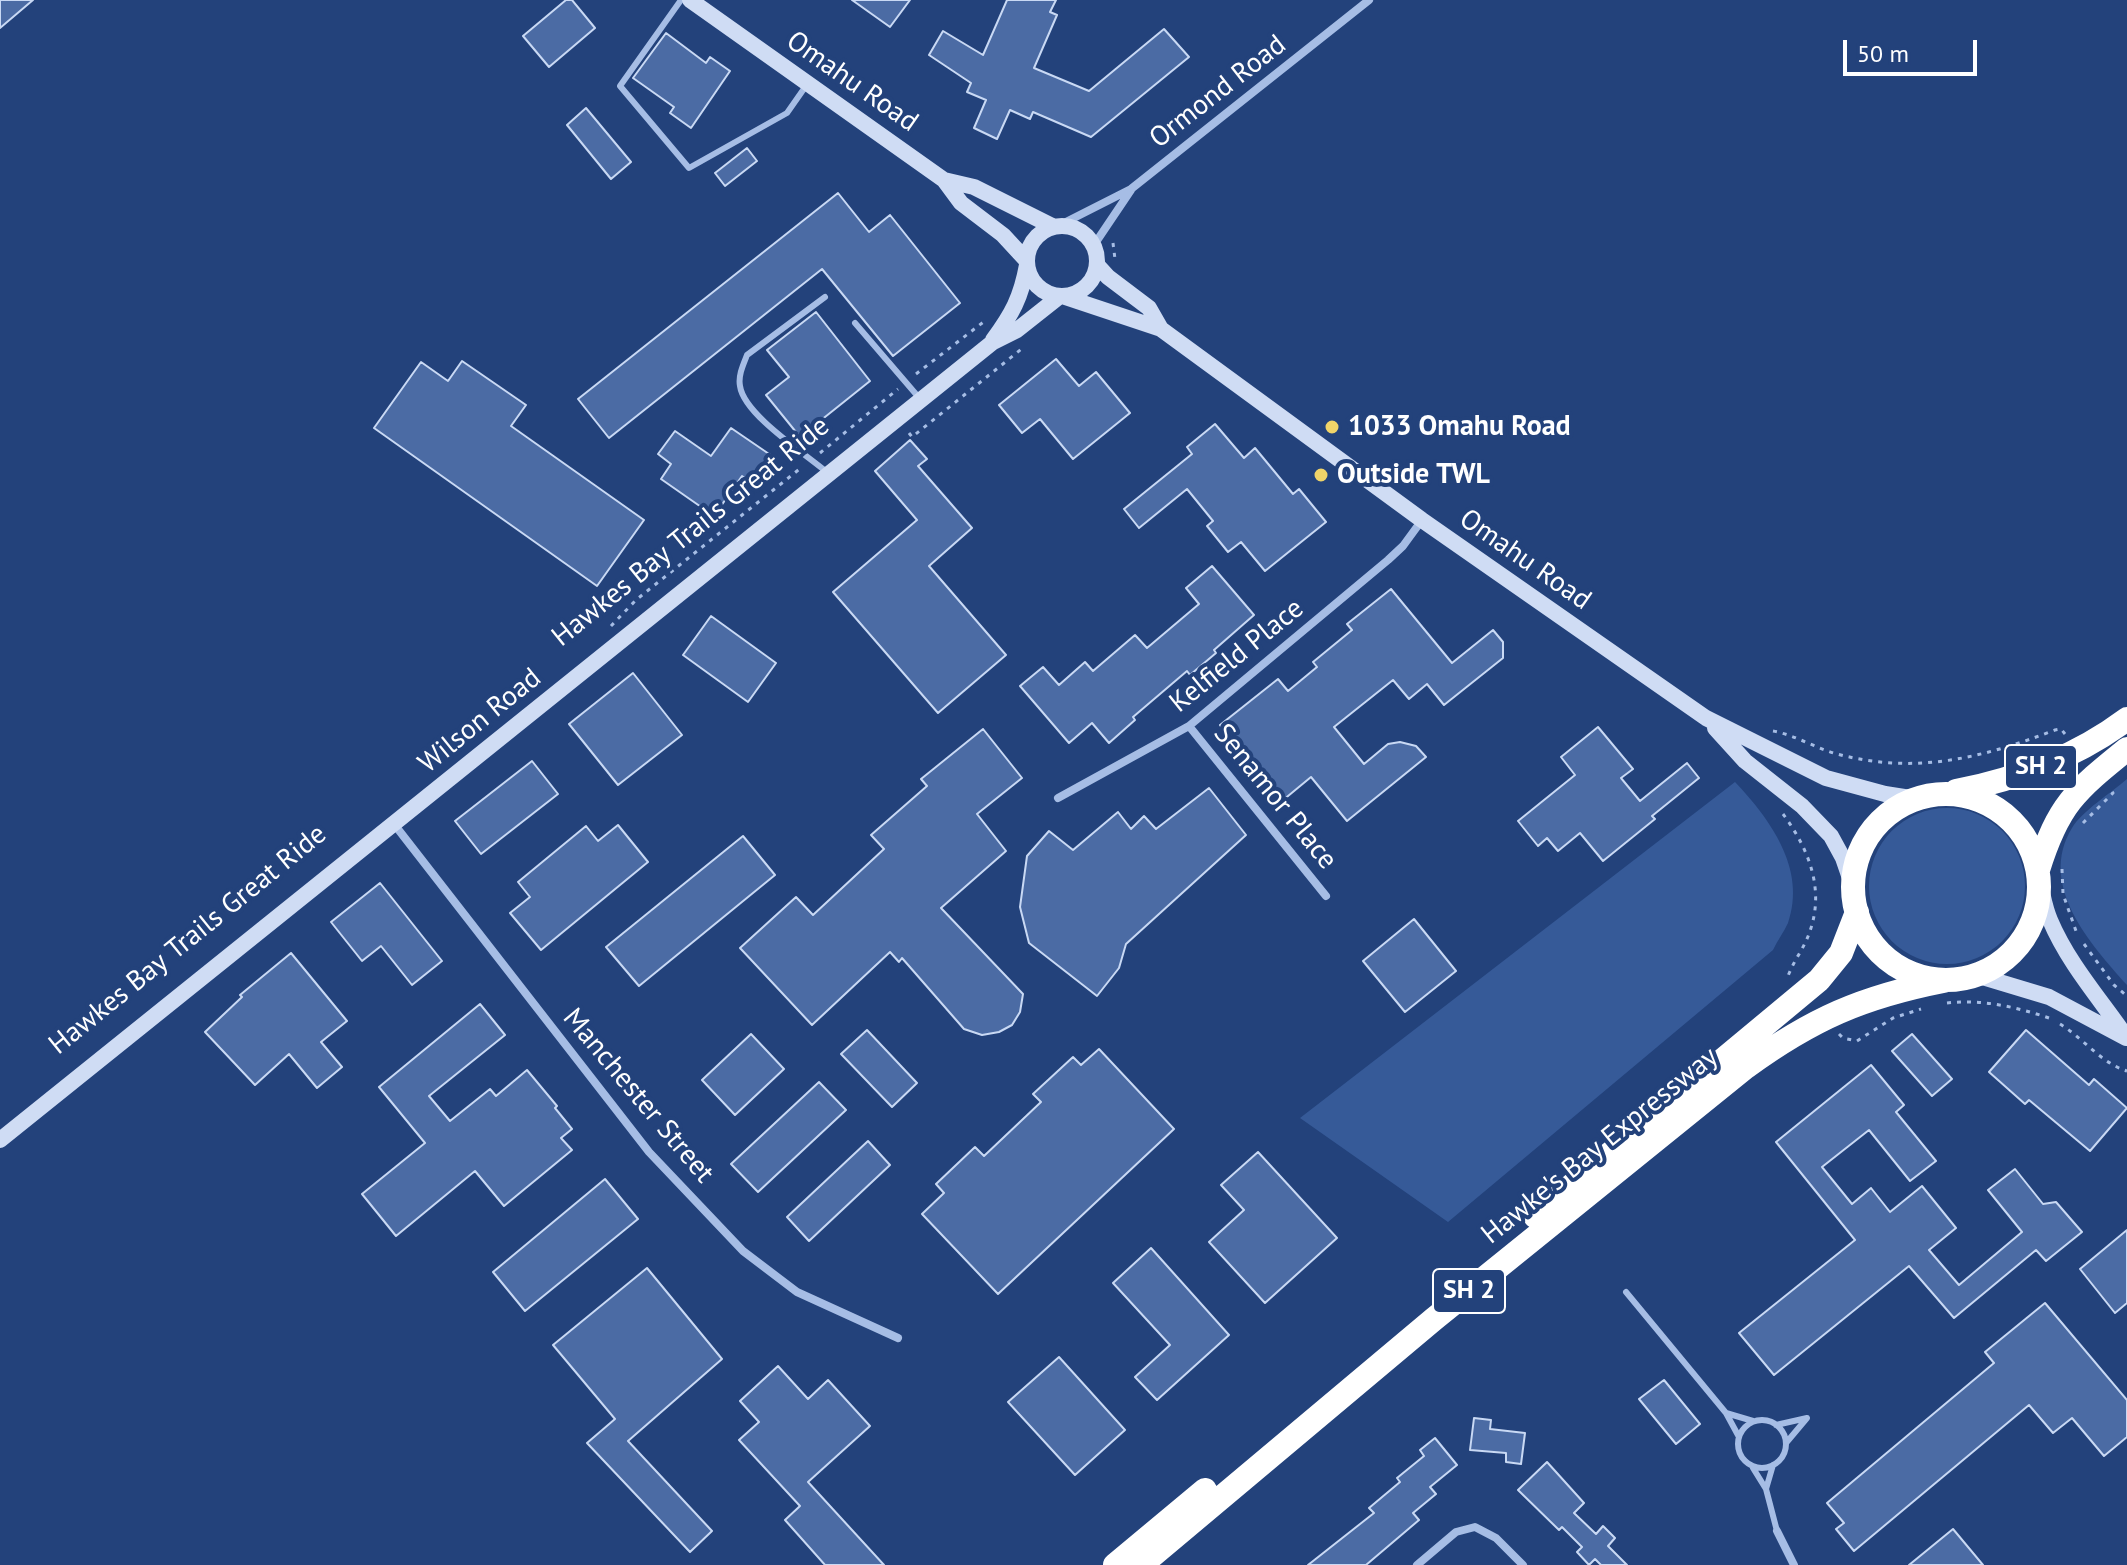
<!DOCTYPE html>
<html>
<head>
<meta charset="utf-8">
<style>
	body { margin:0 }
	#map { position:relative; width:2127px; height:1565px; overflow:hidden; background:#23427b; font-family:"PT Sans",sans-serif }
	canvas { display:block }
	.scale { position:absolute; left:1843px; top:40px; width:134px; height:36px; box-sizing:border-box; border:4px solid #fff; border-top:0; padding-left:10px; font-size:24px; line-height:28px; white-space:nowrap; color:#fff; -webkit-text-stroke:6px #23427b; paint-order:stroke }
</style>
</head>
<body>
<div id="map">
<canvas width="2127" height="1565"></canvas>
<div class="scale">50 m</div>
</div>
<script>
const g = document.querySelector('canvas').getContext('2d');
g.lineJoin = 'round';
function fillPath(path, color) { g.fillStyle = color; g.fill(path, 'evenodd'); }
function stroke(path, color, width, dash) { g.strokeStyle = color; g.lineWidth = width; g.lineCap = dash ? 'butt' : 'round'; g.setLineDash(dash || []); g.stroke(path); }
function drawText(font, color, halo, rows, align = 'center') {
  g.font = font + ' "PT Sans",sans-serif'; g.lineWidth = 8; g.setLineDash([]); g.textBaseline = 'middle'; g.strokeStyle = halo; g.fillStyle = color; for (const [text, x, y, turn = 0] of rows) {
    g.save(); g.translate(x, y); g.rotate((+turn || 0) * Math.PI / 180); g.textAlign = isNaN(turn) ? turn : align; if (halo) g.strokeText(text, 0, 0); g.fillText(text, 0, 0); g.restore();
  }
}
fillPath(new Path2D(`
	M2127,779V985C2091,945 2037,885 2072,828C2081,812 2112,792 2127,779Z
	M1735,782C1770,819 1807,869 1788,923C1784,932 1777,941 1773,950L1448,1222L1300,1118Z
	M1869 886a78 78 0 1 1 156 0a78 78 0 1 1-156 0Z`), '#365a98');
const building = new Path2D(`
	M0,0H33L0,28Z
	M566,0H572L595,28L549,67L523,36Z
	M852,0H910L890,27Z
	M1007,0H1056L1050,12L1057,15L1034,68L1089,91L1164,29L1189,57L1091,137L1033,112L1030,119L1010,110L997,139L974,128L986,100L967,92L971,83L929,55L943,31L983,55Z
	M666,33L706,63L710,57L730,71L691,128L670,113L674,107L633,78Z
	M586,108L631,162L611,179L567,125Z
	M747,148L757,161L725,186L715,173Z
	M838,193L869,232L890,215L960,303L893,356L822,269L609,438L578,399Z
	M816,312L870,381L800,437L766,395L789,377L767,350Z
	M1056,359L1079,386L1096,372L1130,413L1073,459L1040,419L1022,433L999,405Z
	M462,361L526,405L511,426L644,520L597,586L374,428L421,362L448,381Z
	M1215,424L1244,458L1255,448L1293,494L1299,489L1326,522L1265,571L1241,542L1228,552L1207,526L1213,521L1187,489L1139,528L1124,509L1192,454L1187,447Z
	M731,428L772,456L753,484L742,476L714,516L661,479L671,464L658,454L675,431L711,456Z
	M910,440L927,459L918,466L972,528L929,566L1006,655L938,713L833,592L917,520L875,471Z
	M1212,566L1254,615L1214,650L1216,653L1190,675L1187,671L1133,717L1135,720L1109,743L1092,723L1069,743L1020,686L1043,667L1059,685L1085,662L1093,671L1135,635L1147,648L1199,604L1186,588Z
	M1391,589L1452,663L1493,630L1503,642V658L1444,705L1427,684L1409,699L1393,680L1334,727L1364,764L1388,744L1400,742L1416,746L1426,757L1347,821L1311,777L1282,801L1220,725L1278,679L1288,691L1317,667L1313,662L1352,630L1347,624Z
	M711,616L776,663L748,702L683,655Z
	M633,673L682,735L618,785L569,724Z
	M1598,727L1633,769L1621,778L1640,801L1687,763L1699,778L1652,816L1655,819L1603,861L1580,833L1558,851L1547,838L1538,846L1518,821L1575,775L1561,757Z
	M983,729L1022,778L977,814L1006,851L941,908L1023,994L1020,1012L1012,1025L999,1032L982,1035L964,1029L902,958L899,962L890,952L812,1025L740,948L796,897L813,915L884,849L871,835L927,786L921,779Z
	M532,761L558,794L481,854L455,821Z
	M1209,788L1246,835L1126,944L1119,968L1097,996L1029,943L1020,907L1027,856L1049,831L1073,850L1118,812L1131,829L1144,816L1156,829Z
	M618,825L648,862L541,950L510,913L530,897L518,882L586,826L598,841Z
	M743,836L775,875L639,986L606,947Z
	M380,883L442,961L412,985L381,946L362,961L331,922Z
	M1414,919L1456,971L1405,1012L1363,961Z
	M291,953L347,1021L321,1042L342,1067L317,1088L289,1054L255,1085L205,1032L242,997L240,995Z
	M480,1004L505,1035L429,1096L450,1121L490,1089L496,1096L527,1070L557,1106L555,1108L572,1129L561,1138L572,1150L504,1206L475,1171L396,1236L362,1194L425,1143L379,1087Z
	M867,1030L917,1083L892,1107L841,1054Z
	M2026,1030L2089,1085L2094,1079L2127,1108L2090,1151L2029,1100L2025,1104L1989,1072Z
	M751,1034L784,1069L735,1115L702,1080Z
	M1912,1034L1952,1079L1932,1096L1892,1051Z
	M1099,1049L1174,1129L998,1294L922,1214L944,1193L936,1184L975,1147L984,1156L1041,1102L1033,1094L1073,1057L1081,1065Z
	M1871,1065L1904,1105L1896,1112L1936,1161L1910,1181L1869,1130L1822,1167L1852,1204L1871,1188L1890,1212L1922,1186L1956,1228L1929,1250L1959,1285L2022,1232L1988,1190L2015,1169L2043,1204L2056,1202L2082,1232L2046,1261L2036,1250L1954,1318L1909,1266L1774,1375L1739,1333L1855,1240L1776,1142Z
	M819,1082L846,1110L758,1192L731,1164Z
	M868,1141L890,1165L809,1241L787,1217Z
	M1258,1152L1337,1238L1265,1303L1209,1242L1244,1210L1221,1185Z
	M605,1179L638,1219L525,1311L493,1272Z
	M2127,1230V1303L2115,1313L2080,1269Z
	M1151,1248L1229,1335L1157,1400L1135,1377L1170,1345L1113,1283Z
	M647,1268L722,1359L628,1441L712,1531L690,1552L587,1443L615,1419L553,1345Z
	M2045,1303L2127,1400V1437L2104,1456L2072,1418L2053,1433L2029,1405L1854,1551L1836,1529L1844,1523L1827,1503L1994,1363L1985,1352Z
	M1059,1357L1125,1430L1075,1475L1008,1402Z
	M778,1366L808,1399L828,1380L870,1426L808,1482L884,1565H825L785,1520L800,1506L739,1440L759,1422L740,1401Z
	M1664,1380L1700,1424L1676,1444L1639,1399Z
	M1474,1418L1491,1420L1490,1429L1525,1433L1521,1464L1506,1462V1453L1470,1450Z
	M1435,1438L1457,1465L1430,1487L1436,1494L1413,1513L1419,1520L1366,1565H1308L1374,1513L1369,1508L1400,1482L1397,1478L1424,1456L1420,1450Z
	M1547,1462L1584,1503L1574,1513L1596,1534L1603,1526L1615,1538L1608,1546L1627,1565H1601L1595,1559L1589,1565L1577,1552L1582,1547L1562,1527L1559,1530L1518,1490Z
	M1953,1529L1983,1565H1909Z`);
fillPath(building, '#4b6ba4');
stroke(building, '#c9d9f4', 2);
stroke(new Path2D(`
	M1113,243L1115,259
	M916,374L986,320
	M909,433L912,437L1024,347
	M820,453L898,389
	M611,626L636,600L802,467
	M1773,731C1795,735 1815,748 1837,754C1916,775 1982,758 2055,730L2061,729L2065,734
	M1783,814C1808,848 1825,888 1810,931C1805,947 1794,960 1788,976
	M2083,823L2113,793L2110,788
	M2062,869L2063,894L2076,931
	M2084,944L2114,985L2127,996
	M1947,1003C1983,999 2016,1007 2049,1018
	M2060,1024C2083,1038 2101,1063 2127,1071
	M1839,1034L1843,1038L1857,1041L1893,1018L1921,1009`), '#a6bde5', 3, [4, 6]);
stroke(new Path2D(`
	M681,0L620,86L689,168L787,113L808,83
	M825,297L747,355C743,365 738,376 740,386C744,415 806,454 829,474
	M855,323L921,400
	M1626,1292L1726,1413
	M1738 1444a24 24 0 1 1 48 0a24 24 0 1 1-48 0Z
	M1776,1425L1807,1418L1786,1443
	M1739,1437L1726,1413L1753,1421
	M1753,1468L1766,1489L1777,1531
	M1766,1489L1773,1465`), '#a6bde5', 6);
stroke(new Path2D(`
	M1058,226L1131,189L1369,0
	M1094,245L1131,190
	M1189,726L1326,896
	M1058,798L1189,726L1388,560L1403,546L1422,520
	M394,824L649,1152L743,1251L797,1292L898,1338
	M1777,1531L1794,1565
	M1417,1565L1456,1532L1475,1527L1496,1538L1523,1565`), '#a6bde5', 8);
stroke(new Path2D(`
	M690,0L944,180L974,187L1054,227
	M944,180L961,203L1003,235L1027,261
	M1027 261a35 35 0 1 1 70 0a35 35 0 1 1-70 0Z
	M1098,266L1108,277L1149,308L1161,329
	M1062,296L1161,329L1422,520L1706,718L1826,778L1885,794L1917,799
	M993,340C1012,314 1021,298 1027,265
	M1715,728L1745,761L1802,806L1831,836L1843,858L1854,890
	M2040,884C2043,896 2045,909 2050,920C2068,963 2101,1000 2127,1038
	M1976,975L2049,997L2126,1038
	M0,1140L993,342L1017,330L1060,296`), '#cfdcf4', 16);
stroke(new Path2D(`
	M1956,791C2018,779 2076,757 2127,719
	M1853 887a93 93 0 1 1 186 0a93 93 0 1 1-186 0Z
	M2038,870C2058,805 2075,791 2127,749
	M1535,1216L1819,980L1841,953L1857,912
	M1115,1565L1205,1490
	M1141,1565L1434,1319L1746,1067C1812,1019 1862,997 1943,981`), '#fff', 24);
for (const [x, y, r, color] of [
	[1332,427,8,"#f0d469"],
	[1321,475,8,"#f0d469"]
]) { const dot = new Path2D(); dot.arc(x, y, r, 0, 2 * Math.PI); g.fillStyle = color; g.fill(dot); stroke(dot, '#23427b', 3); }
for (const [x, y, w] of [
	[2041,767,72],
	[1469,1291,72]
]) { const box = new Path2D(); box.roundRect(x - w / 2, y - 22, w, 44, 6); g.fillStyle = '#23427b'; g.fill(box); stroke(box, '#fff', 2); }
drawText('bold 26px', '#fff', null, [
	["SH 2",2041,767],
	["SH 2",1469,1291]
]);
drawText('28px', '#fff', '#23427b', [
	["Omahu Road",852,82,35],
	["Ormond Road",1218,92,-38],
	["Hawkes Bay Trails Great Ride",691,532,-39],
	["Omahu Road",1525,560,35],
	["Kelfield Place",1237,656,-39],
	["Wilson Road",480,721,-39],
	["Senamor Place",1275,797,51],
	["Hawkes Bay Trails Great Ride",188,940,-39],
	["Manchester Street",638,1096,50],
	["Hawke's Bay Expressway",1600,1146,-39]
]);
drawText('bold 28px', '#fff', '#23427b', [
	["1033 Omahu Road",1348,427],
	["Outside TWL",1337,475]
], 'left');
</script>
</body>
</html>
